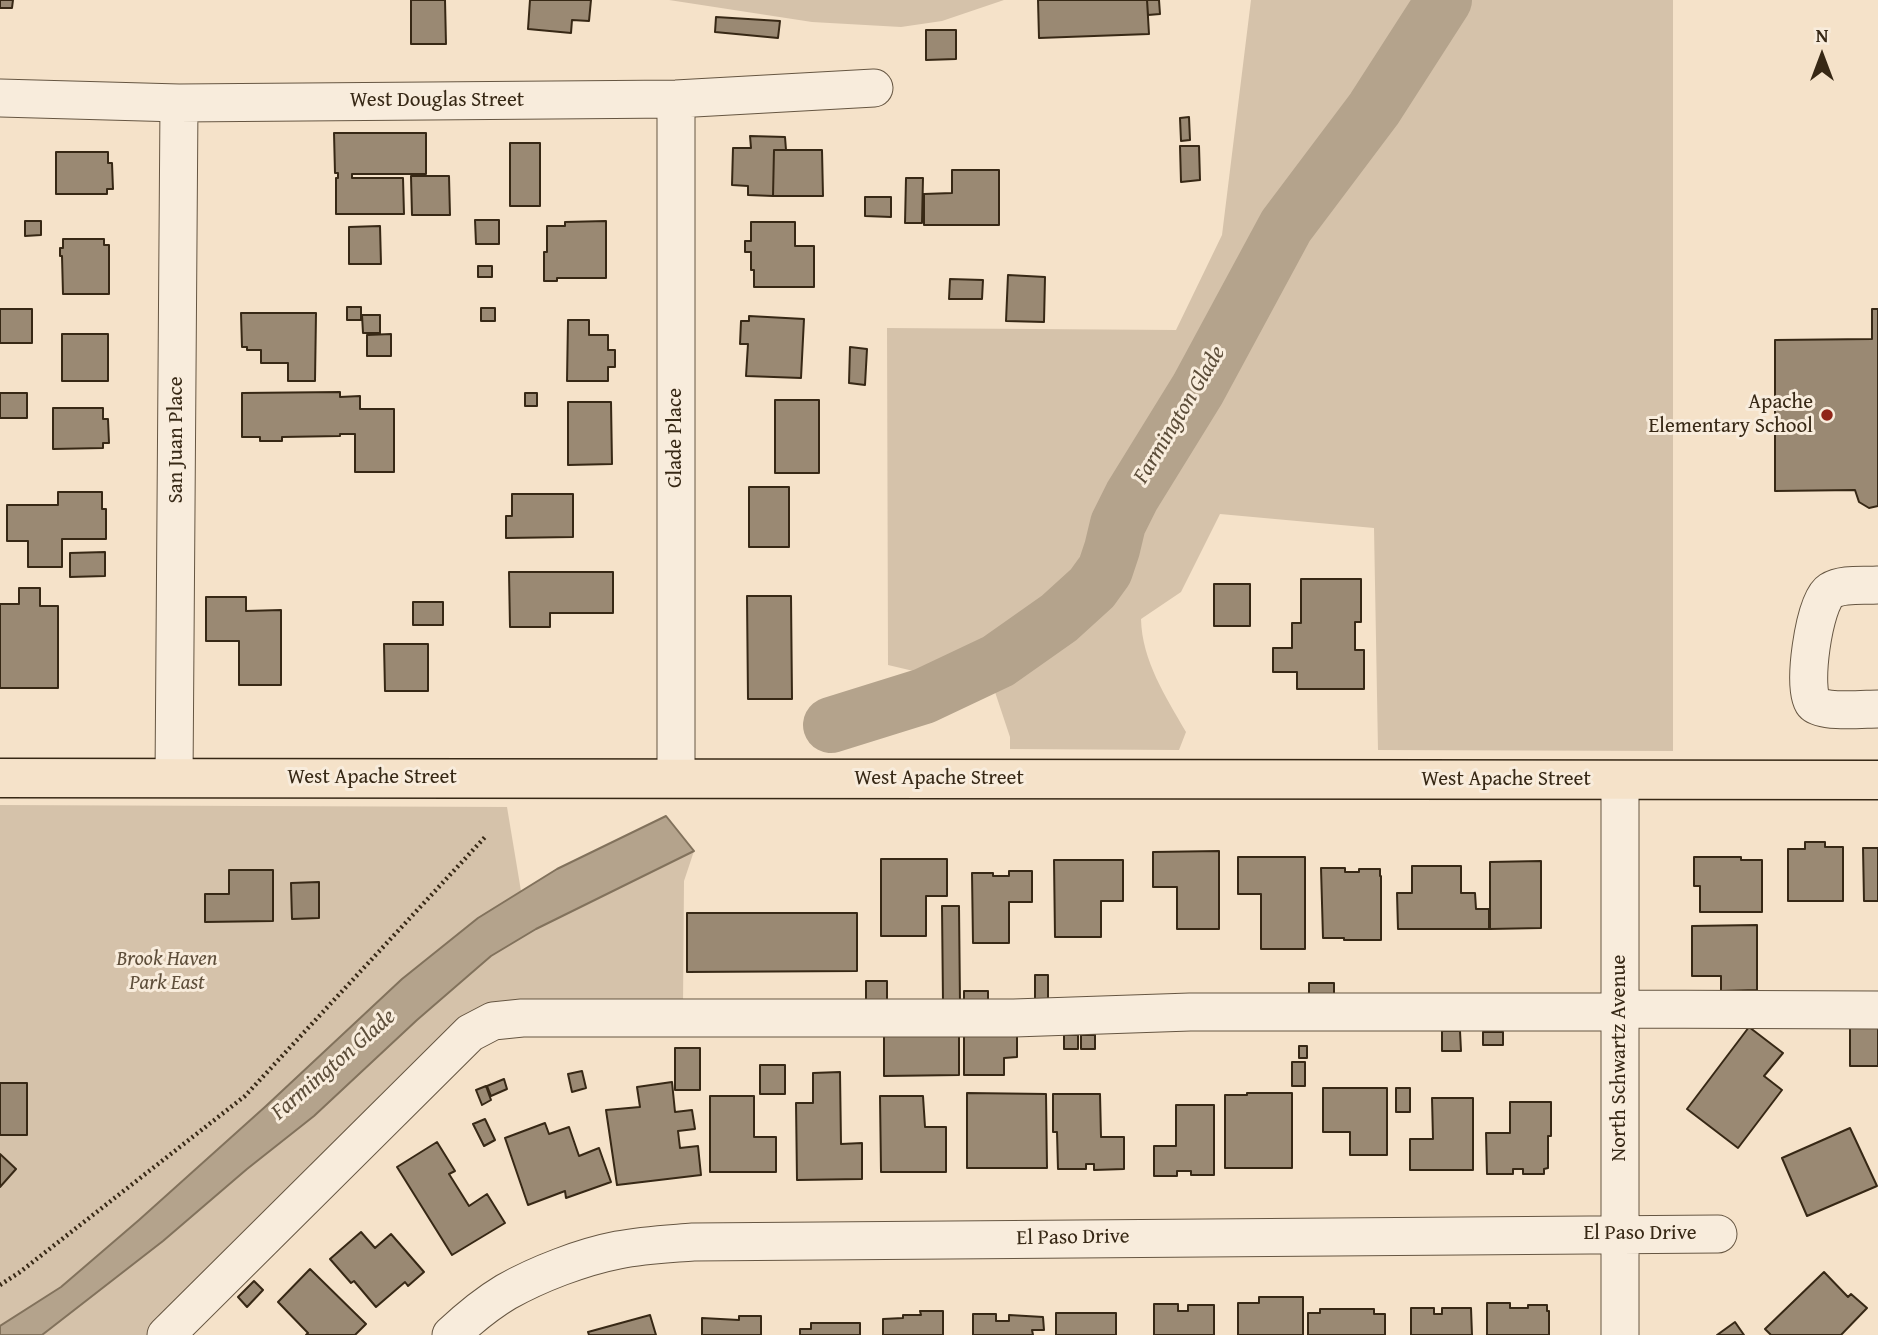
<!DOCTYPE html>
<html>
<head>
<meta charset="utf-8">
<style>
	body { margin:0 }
	#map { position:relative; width:1878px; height:1335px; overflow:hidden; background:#f5e2c9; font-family:"Gentium Book Plus",serif }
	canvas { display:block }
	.north { position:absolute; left:1787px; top:21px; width:70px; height:70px; -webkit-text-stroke:5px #f8ecdc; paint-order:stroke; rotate:0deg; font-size:19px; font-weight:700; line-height:28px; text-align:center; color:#372815 }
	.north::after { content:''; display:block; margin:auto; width:24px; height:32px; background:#372815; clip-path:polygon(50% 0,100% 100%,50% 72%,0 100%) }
</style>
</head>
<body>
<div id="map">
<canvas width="1878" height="1335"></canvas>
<div class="north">N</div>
</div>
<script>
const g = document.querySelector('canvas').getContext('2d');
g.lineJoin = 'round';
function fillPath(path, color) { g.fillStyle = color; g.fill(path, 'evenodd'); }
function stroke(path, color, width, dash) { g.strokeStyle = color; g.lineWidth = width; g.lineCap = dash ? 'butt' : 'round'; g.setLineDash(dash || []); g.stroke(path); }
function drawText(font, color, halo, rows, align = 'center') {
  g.font = font + ' "Gentium Book Plus",serif'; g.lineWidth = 6; g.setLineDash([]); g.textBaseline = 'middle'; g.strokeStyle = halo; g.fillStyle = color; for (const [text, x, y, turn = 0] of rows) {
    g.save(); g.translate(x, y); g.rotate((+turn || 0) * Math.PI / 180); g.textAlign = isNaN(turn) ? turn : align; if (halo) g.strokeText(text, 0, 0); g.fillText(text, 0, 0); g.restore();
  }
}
fillPath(new Path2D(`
	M669,0H1004L942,21L901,27L812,22Z
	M1251,0H1440L1369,107L1280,223L1202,365L1128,469L1095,547L1080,577L979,644L922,673L888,665L887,328L1176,330L1222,235Z
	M1452,0H1673V751L1378,750L1374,528L1220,514L1181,592L1141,619C1142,661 1166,697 1186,732L1179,750L1010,749V737L995,692L972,686L989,674L1020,663L1056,640L1113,591L1132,511L1183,433L1292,228L1376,113Z
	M0,805L507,807L521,891L478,918L402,979L266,1106L139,1220L61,1287L0,1326Z
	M694,851L684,881L683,1005L455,1026L148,1335H42L163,1241L247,1169L314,1116L417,1020L491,956L536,929Z`), '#d5c2aa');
const water = new Path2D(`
	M666,816L694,851L536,929L491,956L417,1020L314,1116L247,1169L163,1241L42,1335H0V1326L61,1287L139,1220L266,1106L402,979L478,918L557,869Z`);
fillPath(water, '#b4a38c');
stroke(water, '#82725c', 2);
stroke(new Path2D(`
	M831,725L924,696L998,661L1059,618L1092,588L1105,570L1112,549L1118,524L1132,496L1198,389L1286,226L1374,109L1444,0`), '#b4a38c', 56);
const building = new Path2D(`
	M0,0H13L12,8H0Z
	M411,0H445L446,44H411Z
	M530,0H591L589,21L572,20L571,33L528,29Z
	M1038,0H1147L1149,34L1039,38Z
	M1147,0H1159L1160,14L1148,15Z
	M716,17L780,21L778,38L715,32Z
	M926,30H956V59L926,60Z
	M1189,117L1190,140L1181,141L1180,118Z
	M334,133H426V174H352V178H403L404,214H336V178H338V173H335Z
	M750,136L785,137L786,150H774L773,196L748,195V186L732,185L733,148H751Z
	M510,143H540V206H510Z
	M1180,146H1199L1200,180L1181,182Z
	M774,150H822L823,196H773Z
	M56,152H108V163H112L113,189H107V194H56Z
	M952,170H999V225H924V194L952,193Z
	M411,176H449L450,215H412Z
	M906,178H923L922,223H905Z
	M865,197H891V217L865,216Z
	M475,220H499V244H476Z
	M25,221H41V235L25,236Z
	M606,221V278H557V281H544V252H547V226H565V222Z
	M751,222H795V246H814V287H754V270H751V252H745V241H751Z
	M380,226L381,264H349V227Z
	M63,239H104V245H109V294H63L62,256H60V248H63Z
	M478,266H492V277H478Z
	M1008,275L1045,277L1044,322L1006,321Z
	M950,279L983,280L982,299H949Z
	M347,307H361V320H347Z
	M481,308H495V321H481Z
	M0,309H32V343H0Z
	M1872,309H1878V506L1869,508L1859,502L1855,490L1775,491V340L1872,339Z
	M241,313H316L315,381H288V363H261V350H247V347H242Z
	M362,315H380V333H363Z
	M749,316L804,319L801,378L746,376L748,344H740L741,321H749Z
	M568,320H589V335H608V350H615V367H608V381H567Z
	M62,334H108V381H62Z
	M391,334V356H367V335Z
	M850,347L867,349L865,385L849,383Z
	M340,392V397L360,396V409H394V472H355V434H340V436L282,437V441H260V437H242V393Z
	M0,393H27V418H0Z
	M525,393H537V406H525Z
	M775,400H819V473H775Z
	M568,402H611L612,464L568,465Z
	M53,408H103V419H108L109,443H103V448L53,449Z
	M749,487H789V547H749Z
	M58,492H102V509H106V539H62V567H28V541H7V505H58Z
	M512,494H573V537L506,538V516H512Z
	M105,552V576L70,577V553Z
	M509,572H613V613H550V627H510Z
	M1301,579H1361V622H1355V650H1364V689H1297V672H1273V648H1292V623H1301Z
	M1214,584H1250V626H1214Z
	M19,588H40V606H58V688H0V604H19Z
	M747,596H791L792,699H748Z
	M206,597H246V611L281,610V685H239V641H206Z
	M413,602H443V625H413Z
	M384,644H428V691H385Z
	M1805,842H1825V847H1843V901H1788V849H1805Z
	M1863,848H1878V901H1864Z
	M1219,851V929H1177V887H1153V852Z
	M1238,857H1305V949H1261V894H1238Z
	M1694,857H1741V860H1762V912H1700V886H1694Z
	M881,859H947V896H926V936H881Z
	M1054,860H1123V901H1101V937H1055Z
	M1541,861V928L1490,929V862Z
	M1412,866H1461V893H1475L1476,909H1489V929H1398L1397,893H1412Z
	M1321,868H1345V872H1359V869H1380V876H1381V940H1344V938H1323Z
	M229,870H273V921L205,922V894H229Z
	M1009,871H1032V902H1009V943H973L972,873H993V876H1009Z
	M319,882V918L292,919L291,883Z
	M942,906H959L960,1003H943Z
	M687,913H857V971L687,972Z
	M1757,925V990L1721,991V976H1692V926Z
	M1035,975H1048V1002H1035Z
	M866,981H887V1002H866Z
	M1309,983H1334V999H1309Z
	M964,991H988V1004H964Z
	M1850,1025H1878V1066H1850Z
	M1749,1027L1783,1053L1764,1076L1782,1090L1738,1148L1687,1109Z
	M1442,1031H1460L1461,1051H1442Z
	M1483,1032H1503V1045H1483Z
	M964,1033H1017V1057L1004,1058V1075H964Z
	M1064,1035H1078V1049H1064Z
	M1081,1035H1095V1049H1081Z
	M884,1036H959V1075L884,1076Z
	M1299,1046H1307V1058H1299Z
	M675,1048H700V1090H675Z
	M1292,1062H1305V1086H1292Z
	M760,1065H785V1094H760Z
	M582,1071L586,1088L572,1092L568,1074Z
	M840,1072L841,1144L862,1143V1179L797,1180L796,1103H813V1073Z
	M504,1079L507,1089L491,1096L487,1086Z
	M672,1082L675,1112L692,1110L695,1129L678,1131L680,1148L698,1146L701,1175L617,1185L606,1110L640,1107L637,1087Z
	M0,1083H27V1135H0Z
	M486,1086L491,1100L482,1105L476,1090Z
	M1323,1088H1387V1155H1350V1132H1323Z
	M1396,1088H1410V1112H1396Z
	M967,1093L1046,1094L1047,1168H967Z
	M1247,1093H1292V1168H1225V1095H1247Z
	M1053,1094H1100L1101,1137H1124V1169L1094,1170V1164H1086V1169H1058L1057,1132H1053Z
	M710,1096H754V1137H776V1172H710Z
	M880,1096H923L925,1127H946V1172H881Z
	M1432,1098H1473V1170H1410V1139H1433Z
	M1510,1102H1551V1136H1548V1168L1544,1169V1174H1523V1169H1513V1174H1487L1486,1133H1510Z
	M1176,1105H1214V1175H1191V1171H1177V1176H1154V1146H1176Z
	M485,1119L495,1140L484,1146L473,1124Z
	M545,1123L549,1134L569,1127L579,1156L599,1148L611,1182L566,1198L565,1191L528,1205L505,1138Z
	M1850,1128L1877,1186L1807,1216L1782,1158Z
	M437,1142L455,1171L449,1174L469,1206L487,1194L505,1223L452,1255L397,1167Z
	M0,1154L16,1169L0,1187Z
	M361,1232L375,1248L391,1234L424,1272L408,1286L405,1282L376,1307L354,1281L351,1283L330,1259Z
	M310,1269L366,1324L355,1335H306L308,1333L278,1302Z
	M1824,1272L1848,1297L1851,1294L1867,1308L1841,1335H1771L1765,1329Z
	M254,1281L263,1290L247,1307L238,1297Z
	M1259,1297H1303V1335H1238V1303H1259Z
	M1487,1303H1510V1308H1528V1305H1547V1311H1549V1335H1487Z
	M1154,1304H1178V1311H1188V1305H1214V1335H1154Z
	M1411,1308H1434V1314H1442V1308H1471L1472,1335H1411Z
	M1320,1309H1374V1314H1385V1335H1308V1313H1320Z
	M920,1311H943V1335H883V1319L903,1318V1315H921Z
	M1056,1313H1116V1335H1056Z
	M973,1314H996V1321H1009V1315L1043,1317L1044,1330H1032L1033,1335H973Z
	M650,1315L656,1335H589L588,1332Z
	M739,1316H761V1335H702V1318L739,1320Z
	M1735,1322L1744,1335H1717Z
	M811,1323H860V1335H800V1329H811Z`);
fillPath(building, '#9a8973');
stroke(building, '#372815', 2);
const minor = new Path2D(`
	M0,98L179,103L676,99L874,88
	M676,99V778
	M1878,585C1863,586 1843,583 1830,591C1814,601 1801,693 1814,704C1824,713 1864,709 1878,709
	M174,778L179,103
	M1620,780V1335
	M1620,1009L1878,1010
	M166,1335L470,1033L493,1021L522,1018H1014L1190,1012H1620
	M451,1335C468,1319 486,1304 506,1292C538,1274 582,1257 618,1250C643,1245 668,1244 693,1242L1718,1234`);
const major = new Path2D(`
	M0,778L1878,780`);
stroke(minor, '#665642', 39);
stroke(major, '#372815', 41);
stroke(new Path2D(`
	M0,1285L20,1272L245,1096L486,836`), '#372815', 4.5, [2, 3.5]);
stroke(minor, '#f8ecdc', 37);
stroke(major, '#f5e2c9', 38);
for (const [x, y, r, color] of [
	[1827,415,7,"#8f2418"]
]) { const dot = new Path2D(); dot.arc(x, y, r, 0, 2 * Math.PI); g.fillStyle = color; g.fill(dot); stroke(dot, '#f8ecdc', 2.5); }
drawText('21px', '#372815', '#f8ecdc', [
	["West Douglas Street",437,101],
	["Glade Place",676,438,-90],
	["San Juan Place",177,440,-90],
	["West Apache Street",372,778],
	["West Apache Street",939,779],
	["West Apache Street",1506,780],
	["North Schwartz Avenue",1620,1058,-90],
	["El Paso Drive",1640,1234],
	["El Paso Drive",1073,1238,-1]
]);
drawText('21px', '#372815', '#f8ecdc', [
	["Apache",1813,403],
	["Elementary School",1813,427]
], 'right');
drawText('italic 21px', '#5e4e3a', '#f8ecdc', [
	["Brook Haven",167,960],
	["Park East",167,984]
]);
drawText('italic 23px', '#5c4d39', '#f8ecdc', [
	["Farmington Glade",1180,415,-59],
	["Farmington Glade",334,1065,-41]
]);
</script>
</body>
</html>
